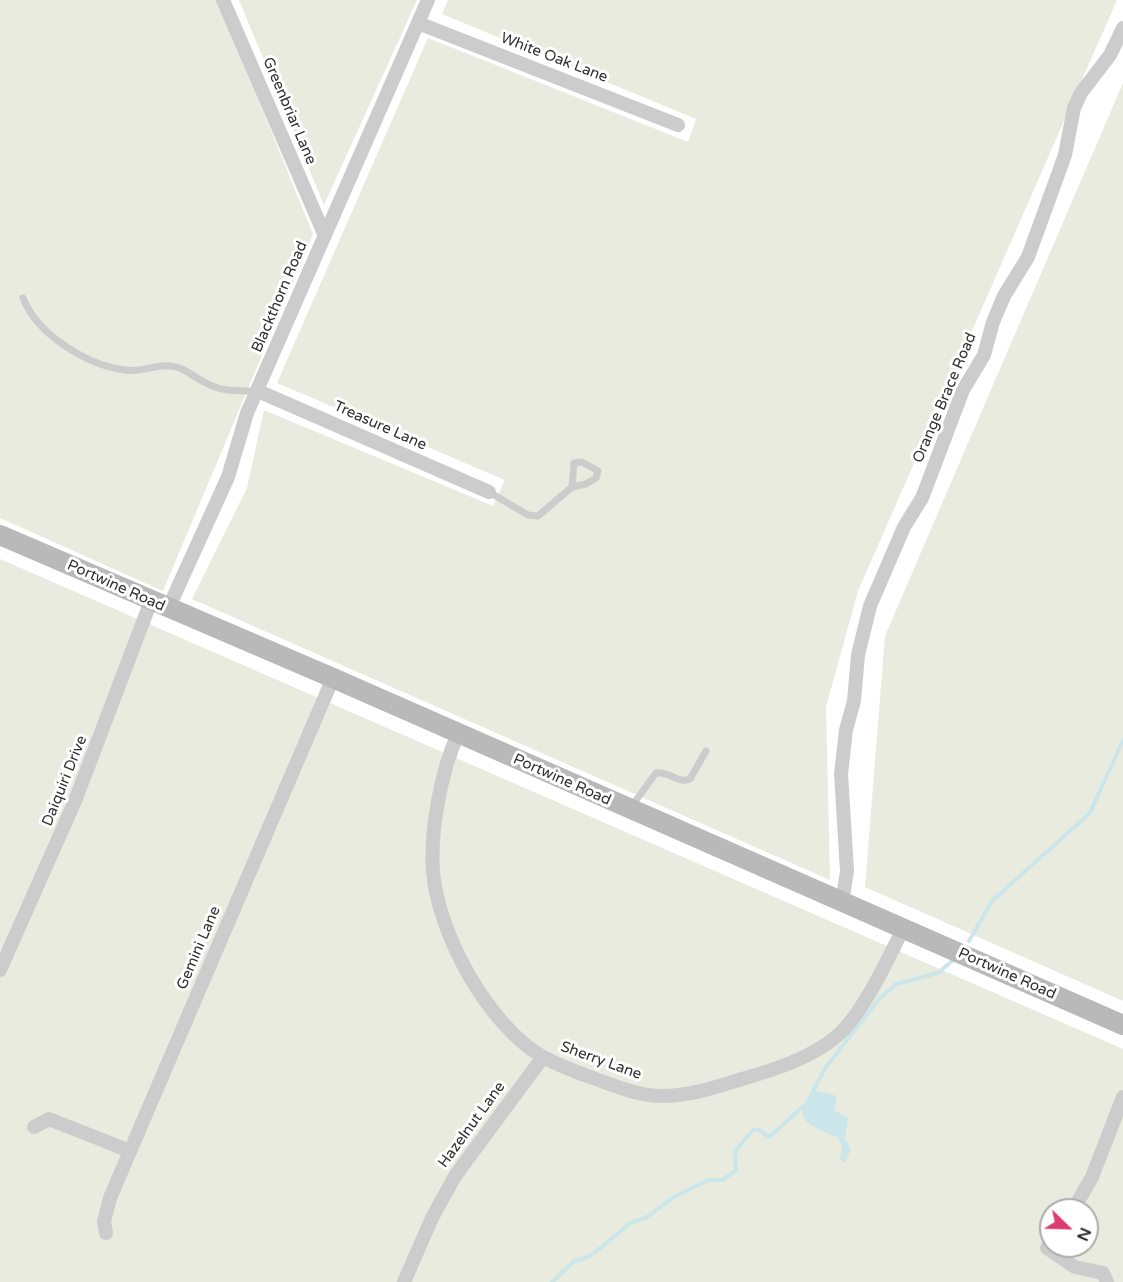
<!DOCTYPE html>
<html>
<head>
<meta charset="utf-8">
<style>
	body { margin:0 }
	#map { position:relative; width:1123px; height:1282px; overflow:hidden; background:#fff; font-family:"Varela Round",sans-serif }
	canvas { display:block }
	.north { position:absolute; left:1039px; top:1198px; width:60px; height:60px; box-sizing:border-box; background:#fff; border:2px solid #acacac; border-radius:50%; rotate:113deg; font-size:16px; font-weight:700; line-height:24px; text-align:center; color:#2f2f2f }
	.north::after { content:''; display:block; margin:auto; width:21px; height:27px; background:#db3c6f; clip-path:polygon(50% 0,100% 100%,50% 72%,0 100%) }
</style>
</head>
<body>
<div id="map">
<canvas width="1123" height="1282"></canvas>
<div class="north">N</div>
</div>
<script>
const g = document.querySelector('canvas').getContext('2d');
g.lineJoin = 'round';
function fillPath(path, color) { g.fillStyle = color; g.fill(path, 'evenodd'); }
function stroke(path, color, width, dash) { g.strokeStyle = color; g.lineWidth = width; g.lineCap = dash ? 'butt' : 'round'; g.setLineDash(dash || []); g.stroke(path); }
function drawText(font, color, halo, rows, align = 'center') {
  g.font = font + ' "Varela Round",sans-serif'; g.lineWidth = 6; g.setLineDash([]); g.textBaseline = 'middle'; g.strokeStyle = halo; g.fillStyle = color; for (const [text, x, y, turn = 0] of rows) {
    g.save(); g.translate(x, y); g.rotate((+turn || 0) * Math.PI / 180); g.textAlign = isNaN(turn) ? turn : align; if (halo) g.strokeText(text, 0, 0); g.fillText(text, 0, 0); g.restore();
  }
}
fillPath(new Path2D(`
	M0,0H218L313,234L163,591L0,518Z
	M239,0H417L324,205Z
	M448,0H1117L858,591L826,707L830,880L192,599L247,488L264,410L493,506L505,480L277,383L428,38L688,142L696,119L442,14Z
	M1123,83V1001L865,887L885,636Z
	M0,559L1123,1049V1282H0ZM1051,1210H1087V1246H1051Z`), '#e8ebde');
fillPath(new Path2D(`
	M814,1090L837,1096L834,1110L848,1118L845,1139L851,1149L845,1163L840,1159L842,1146L838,1138C811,1125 788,1121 814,1090Z`), '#cbe6ea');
stroke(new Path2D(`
	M969,941L992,901L1090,813L1123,740
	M811,1095L826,1067L879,999L896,984L938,973L952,961
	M552,1282L573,1262L588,1257L602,1247L630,1223L647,1217L674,1197L709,1180H723L736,1170L735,1151L753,1130H759L769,1137L804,1106`), '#cbe6ea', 4);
stroke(new Path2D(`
	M23,298C37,334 86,365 125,370C141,373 155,364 171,366C185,367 196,379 208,384C223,392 242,391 258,391
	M489,492L528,515L538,516L572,487L586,484L596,478L598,471L582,462L574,463L572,487
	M631,807L656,773C669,771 678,784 690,779L706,751`), '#ccc', 7);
stroke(new Path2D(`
	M223,0L325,236
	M418,23L678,125
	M258,391L489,492
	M168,609L228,477L247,413L428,0
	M458,734C441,771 430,831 433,871C438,934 488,1025 543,1057C558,1065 576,1072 593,1078C615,1086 639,1096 663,1096C690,1096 716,1087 742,1079C774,1070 811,1058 837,1036C862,1015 888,959 903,929
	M842,903L847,871L841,774L846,730L854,701L858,655L870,606L904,527L922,498L963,390L984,355L993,322L1004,296L1028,257L1065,155L1074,108L1081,93L1110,55L1123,28
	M0,970L75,801L151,601
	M34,1127L49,1119L130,1151
	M1073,1210L1092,1177L1123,1097
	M106,1233L104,1221L110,1198L333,678
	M1051,1242L1047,1248L1075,1267L1103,1273L1107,1282
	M404,1282L432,1218L455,1176L543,1057`), '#ccc', 14);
stroke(new Path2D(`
	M0,535L333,678L1123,1025`), '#b9b9b9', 20);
drawText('15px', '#2f2f2f', '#fff', [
	["White Oak Lane",554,58,21],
	["Greenbriar Lane",289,111,67],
	["Blackthorn Road",280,297,-67],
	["Orange Brace Road",945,398,-67],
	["Treasure Lane",380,426,24],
	["Portwine Road",116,586,24],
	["Portwine Road",562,780,24],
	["Daiquiri Drive",65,781,-68],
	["Gemini Lane",199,948,-67],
	["Portwine Road",1007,974,24],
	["Sherry Lane",601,1061,20],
	["Hazelnut Lane",472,1125,-54]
]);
</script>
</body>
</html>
